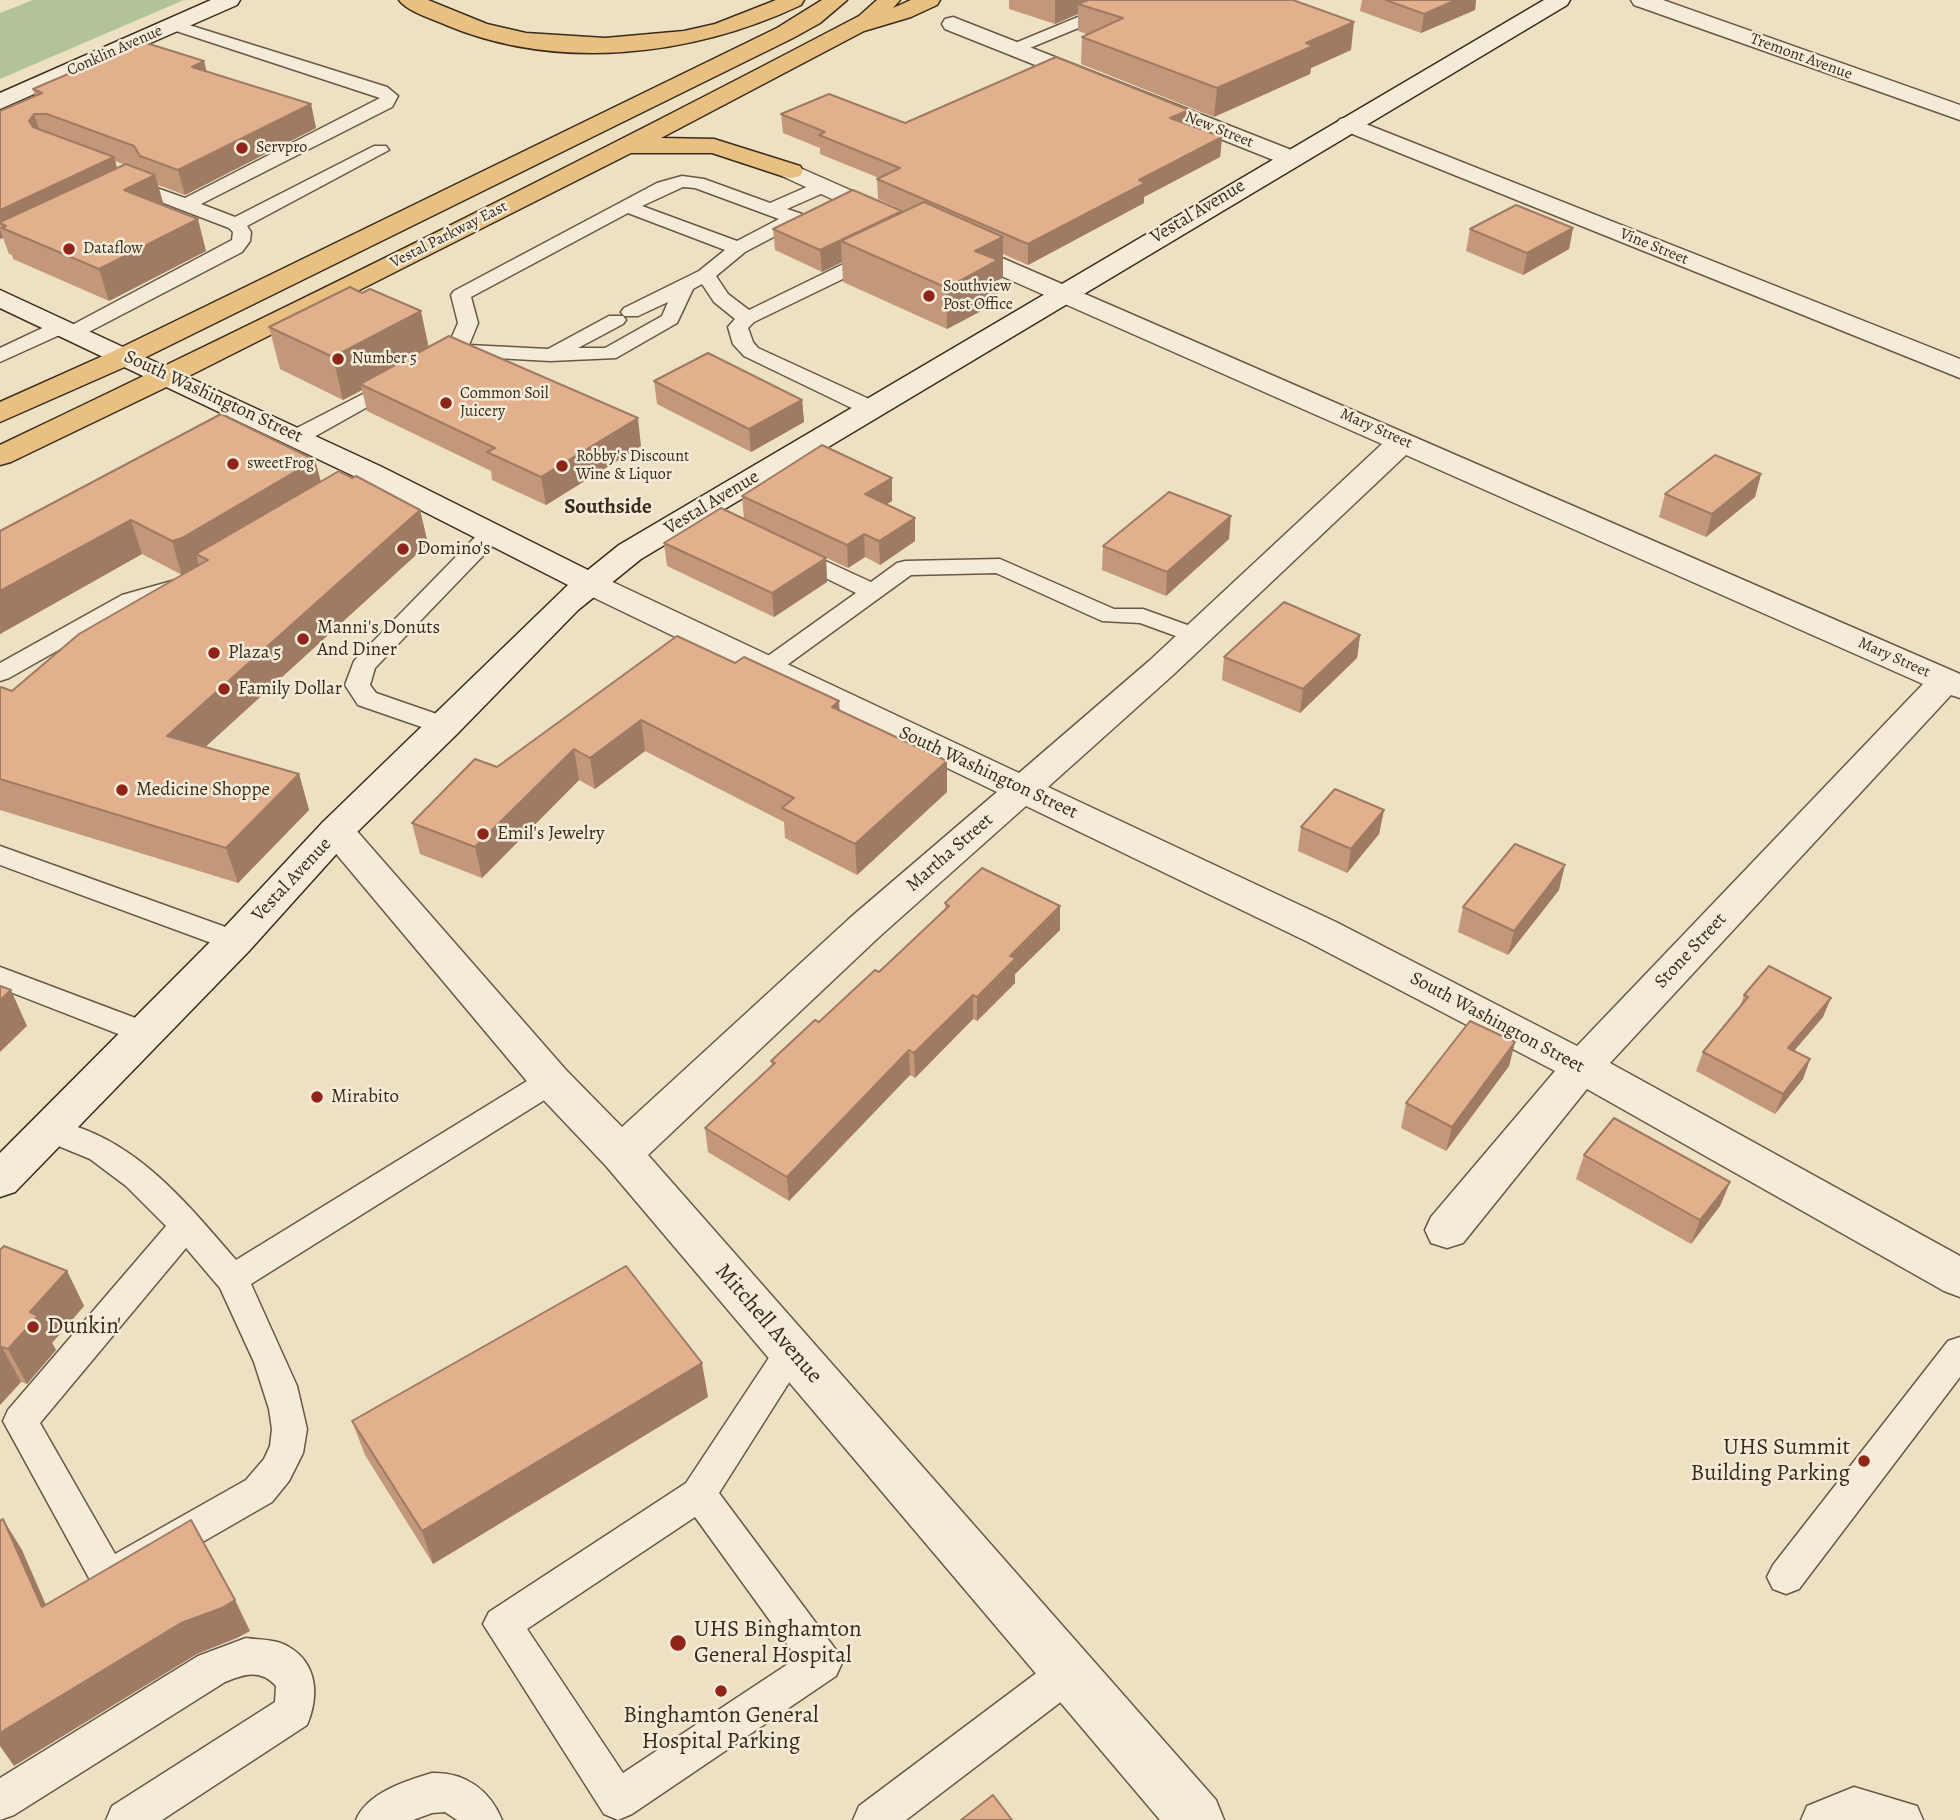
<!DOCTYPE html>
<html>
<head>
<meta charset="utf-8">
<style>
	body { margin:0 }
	canvas { display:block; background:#eee0c3 }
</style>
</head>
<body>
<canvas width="1960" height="1820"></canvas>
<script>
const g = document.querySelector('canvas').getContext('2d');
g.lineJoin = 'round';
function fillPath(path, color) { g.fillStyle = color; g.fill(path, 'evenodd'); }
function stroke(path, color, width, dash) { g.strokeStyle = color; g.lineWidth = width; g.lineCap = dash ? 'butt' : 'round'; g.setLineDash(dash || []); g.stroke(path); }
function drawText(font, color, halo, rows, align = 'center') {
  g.font = font + ' Alegreya,serif'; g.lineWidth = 5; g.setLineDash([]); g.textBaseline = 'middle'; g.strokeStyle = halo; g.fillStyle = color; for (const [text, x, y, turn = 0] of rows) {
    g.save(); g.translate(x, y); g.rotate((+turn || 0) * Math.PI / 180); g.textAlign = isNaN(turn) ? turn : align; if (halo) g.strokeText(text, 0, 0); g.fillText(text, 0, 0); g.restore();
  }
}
fillPath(new Path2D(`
	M33,0H184L0,79V13Z`), '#b3c398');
const lane = new Path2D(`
	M1119,0H1141L1139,3L1020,52L1014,54L1006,49L1008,46Z
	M173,20L387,87L398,96L392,107L201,204L235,217L374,146H386L389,150L247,226L251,232L250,241L242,252L81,336L74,338L64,333L0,362V348L55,322L62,320L72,325L232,240L233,232L229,228L135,192L126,194L120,193L117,189L134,180L185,198L380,98L167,28L165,25L167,22Z
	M682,176L704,179L770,203L818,182H830L833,186L830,190L787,209L802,214L804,218L802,222L745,252L716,276L728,294L749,310L870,251H884L887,255L884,259L754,322L748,328L753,342L758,348L880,404L883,409L880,414H864L744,356L733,344L728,327L735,319L714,302L702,284L693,289L677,323L616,358L550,361L460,356L447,361L440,359L437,355L448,346L458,323L451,295L454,291L657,183ZM683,187L695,188L779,219L737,241L642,206ZM628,213L725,250L699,271L624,308L621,312L624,316H638L668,302L662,316L605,348H578L623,324L626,320L623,316H609L548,349L469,345L478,323L471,297Z
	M396,377L403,379L406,383L403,387L305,442H289L286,437L289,432Z
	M493,525L501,527L504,532L501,537L375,668L370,685L376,693L454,720L458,726L454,732L445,734L436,732L358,705L345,685L354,661L485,527Z
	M793,546L871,582L897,563L905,561L1000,559L1114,609H1143L1204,631L1207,636L1204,641L1195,643L1140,623L1102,621L996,573L911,575L776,673L767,676L758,673L755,668L758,663L856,593L785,558L781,553L785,548Z
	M186,577L194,579L198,584L194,589L138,605L9,678L0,681V663L122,595Z
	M0,846L245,934L249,941L245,948L235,951L225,948L0,865Z
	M0,967L154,1025L159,1033L154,1041L144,1044L0,988Z
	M551,1070L562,1073L566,1081L562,1089L251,1284L297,1386L307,1429L303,1453L289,1481L272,1502L121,1589L108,1594L95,1589L3,1421L8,1410L166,1226L126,1186L90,1159L39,1138L35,1130L39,1122C53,1117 62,1122 75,1126C144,1149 190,1207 236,1260L540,1073ZM186,1248L220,1288L254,1362L269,1409L272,1429L270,1446L264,1459L246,1480L115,1554L40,1423Z
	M792,1337L804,1341L809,1351L719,1493L836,1650L842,1663L836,1676L632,1814L618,1820L604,1814L483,1624L489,1612L686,1483L780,1341ZM695,1517L797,1658L623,1773L527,1629Z
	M1960,1337V1377L1799,1589L1786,1594L1773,1589L1767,1577L1773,1565L1948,1341Z
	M246,1638C260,1640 277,1639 289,1647C318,1664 319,1697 307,1725L162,1820H106L112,1806L275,1702L276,1686C260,1669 245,1674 225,1682L14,1815L0,1820V1778L198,1656Z
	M1069,1654L1083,1659L1088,1672L1083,1685L906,1820H853L859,1806L1055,1659Z
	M432,1773C465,1772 490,1790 502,1820H457L445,1812L432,1813L413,1820H356C367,1793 405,1781 432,1773Z
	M1854,1787L1917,1806L1923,1820H1801L1807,1806Z`);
const street = new Path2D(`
	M1631,0H1663L1960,105V120L1634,5Z
	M953,17L1299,153L1302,158L1299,163L1290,165L1281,163L945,29L942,24L945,19Z
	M1348,117L1960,359V378L1340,129L1336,124L1340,119Z
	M791,164L900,212L904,217L900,222L891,225L882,222L782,176L779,171L782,166Z
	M956,238L1960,674V698L1951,695L1610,1063L1960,1256V1297L1944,1291L1587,1089L1463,1243L1447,1248L1431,1243L1425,1230L1431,1217L1555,1071L1308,942L1026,806L879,937L648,1155L1216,1800L1224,1820H1160L606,1166L536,1092L317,831L323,822L336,819L349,822L566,1070L622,1127L851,917L997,792L580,591L575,584L580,577L591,574L602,577L1019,773L1149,661L1382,444L947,252L943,246L947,240ZM1406,455L1923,684L1577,1046L1336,922L1048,787L1173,675Z`);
const secondary = new Path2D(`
	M211,0H240L237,5L0,109V93Z
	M1544,0H1570L1567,5L641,559L578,610L457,734L349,840L249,951L15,1192L0,1197V1153L221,931L323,822L568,585L360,479L0,308V290L382,467L588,570L619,545Z`);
const primary = new Path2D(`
	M399,0H428L487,24L526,33L605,38L684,31L715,24L776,0H804L801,5C693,56 559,72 446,25C433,19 408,12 399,0Z
	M822,0H847L820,23L793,38L136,362L0,422V402L116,350L777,28Z
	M877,0H900L893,8L911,0H940L937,5L911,17L864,31L661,138L714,139L800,166L803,171L800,176L791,178L782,176L712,153H631L179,381L11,462L0,465V445C289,307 576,165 859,16Z`);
stroke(lane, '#685844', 3);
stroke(street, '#685844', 3);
stroke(secondary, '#3b2b1a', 3);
stroke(primary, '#3b2b1a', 3);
fillPath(lane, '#f4ebd8');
fillPath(street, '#f4ebd8');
fillPath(secondary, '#f4ebd8');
fillPath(primary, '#e7c082');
fillPath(new Path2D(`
	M1009,0H1293L1351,50L1311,68L1310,74L1214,117L1081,64L1082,37L1087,34L1078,31V14L1055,24L1009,9Z
	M1362,0H1476L1475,10L1421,33L1360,11Z
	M204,61L206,71L311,104L316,128L185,195L158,185L164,206L206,251L109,301L13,259L12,255L9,254L3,238L0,239V111L35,96L33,89ZM115,161L125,165L117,168Z
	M781,114L905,123L1188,125L1222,137L1220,157L1144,197V203L1028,265L1003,254V278L998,280V302L947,329L843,282L842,262L822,272L775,250L773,229L902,212L905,211L878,199L877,179L879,178L820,154V148L783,133Z
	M1573,228L1569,249L1523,275L1466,251L1470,229Z
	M269,327L429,347L641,446L546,505L492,480L491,471L367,411L362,390L343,400L280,369Z
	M654,381L802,400L804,422L751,452L657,404Z
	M315,460L321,482L420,510L428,544L205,747L299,774L309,810L238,883L0,810V689L12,691L182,575L142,554L0,634V531Z
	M1761,474L1755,497L1706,537L1659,517L1665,494Z
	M892,478V501L887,504L915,541L880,565L865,557L848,568L744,519L742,496Z
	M1229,539L1166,596L1102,570L1103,546Z
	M664,543L826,558L827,582L774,617L667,566Z
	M1360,635L1357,658L1300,713L1222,680L1224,657Z
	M735,663L839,701V710L947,792L857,875L785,838L784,822L645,751L595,789L579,780L482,878L420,854L412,823L497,767Z
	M1384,810L1379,834L1347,873L1298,851L1301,827Z
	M1559,890L1508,955L1458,932L1463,907Z
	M945,903L1060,906V930L1015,974V983L977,1021L973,1019L915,1078L910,1075L789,1201L708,1152L705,1128L772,1066L771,1061L819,1022L879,972L945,910Z
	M1744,995L1823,1017L1794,1051L1810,1059L1803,1079L1775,1114L1696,1071L1703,1052L1740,1007Z
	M1515,1042L1509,1066L1446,1151L1401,1128L1406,1103Z
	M1584,1155L1730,1182L1720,1206L1691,1244L1576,1179Z
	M0,1250L67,1271L84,1306L52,1343L56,1350L27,1384L21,1382L0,1405Z
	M708,1397L433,1564L365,1455L352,1421Z`), '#c3977a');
fillPath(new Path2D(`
	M1055,0H1112L1078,4V14L1055,24Z
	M1456,0H1476L1475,10L1421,33L1424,14Z
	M1354,22L1351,50L1311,68L1310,74L1214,117L1217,88L1306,43Z
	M204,61L210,85L192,67Z
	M311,104L316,128L185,195L178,170Z
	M1189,110L1188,129L1170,118Z
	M34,114L42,138L29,121Z
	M1222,137L1220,157L1144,197V203L1028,265V244L1139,180Z
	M114,157L121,181L6,226L0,223V210Z
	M155,175L164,206L124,190Z
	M902,211L841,241L842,262L822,272L820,250Z
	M198,219L206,251L109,301L99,269Z
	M0,228L3,238L0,239Z
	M1573,228L1569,249L1523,275L1527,253Z
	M1003,237V278L998,280V302L947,329V288L975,251Z
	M421,311L430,353L360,384L362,390L343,400L333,357Z
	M802,400L804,422L751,452L749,429Z
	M638,418L641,446L546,505L541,477Z
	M315,460L324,494L208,560L196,554L200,568L182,576L172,541Z
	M1761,474L1755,497L1706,537L1712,514Z
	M892,478V501L866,517L865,494Z
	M420,510L428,544L179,771L167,736Z
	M1231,516L1229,539L1166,596L1167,572Z
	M915,518V541L880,565L879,541Z
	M131,520L142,554L0,634V591Z
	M864,534L865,557L848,568L847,545Z
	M826,558L827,582L774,617L772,593Z
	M1360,635L1357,658L1300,713L1303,689Z
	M839,701L841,732L832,707Z
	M641,720L645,751L595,789L590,758Z
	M574,749L579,780L482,878L475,847Z
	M947,761V792L857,875L855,844Z
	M299,774L309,810L238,883L226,848Z
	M1384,810L1379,834L1347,873L1351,849Z
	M1565,865L1559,890L1508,955L1514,931Z
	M1060,906V930L1015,974V983L977,1021V997L1010,956Z
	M11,990L27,1026L0,1052V1000Z
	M973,995V1019L915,1078L914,1053Z
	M1831,998L1823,1017L1780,1067L1788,1048Z
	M1515,1042L1509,1066L1446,1151L1452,1127Z
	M909,1050L910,1075L789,1201L787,1177Z
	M1810,1059L1803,1079L1775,1114L1783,1094Z
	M1730,1182L1720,1206L1691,1244L1700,1220Z
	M67,1271L84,1306L52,1343L56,1350L27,1384L8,1349L30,1312Z
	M2,1347L21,1382L0,1405V1349Z
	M702,1363L708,1397L433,1564L422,1531Z
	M3,1519L22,1550L60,1637L42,1607Z
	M235,1600L250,1631L237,1638L197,1654L14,1766L0,1746V1733L181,1623Z`), '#9f7b63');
const building = new Path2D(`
	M1088,0H1293L1354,22L1306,43L1313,46L1217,88L1082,37L1123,18L1078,4Z
	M1386,0H1456L1424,14Z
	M143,42L204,61L192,67L311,104L178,170L140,156L134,146L47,114H34L29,121L33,127L114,157L0,210V111L42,93L33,89Z
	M1056,57L1189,110L1170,118L1222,137L1139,180L1145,183L1028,244L877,179L900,168L819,135L825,132L781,114L829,94L905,123Z
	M126,164L155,175L124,190L198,219L99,269L2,228L6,226L0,223V222Z
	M853,190L902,211L820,250L773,229Z
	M924,202L1003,237L975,251L998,260L947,288L841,241Z
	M1516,205L1573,228L1527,253L1470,229Z
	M350,287L362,293L370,289L421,311L333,357L269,327Z
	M449,336L638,418L541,477L487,452L495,448L360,384Z
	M708,353L802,400L749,429L654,381Z
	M221,414L315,460L182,538L172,541L131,520L0,591V531Z
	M822,445L892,478L865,494L915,518L879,541L864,534L847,545L742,496Z
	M1715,455L1761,474L1712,514L1665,494Z
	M339,471L352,478L356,476L420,510L167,736L299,774L226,848L0,779V689L1,687L12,691L79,634L208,560L196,554Z
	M1169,492L1231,516L1167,572L1103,546Z
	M721,508L826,558L772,593L664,543Z
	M1284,602L1360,635L1303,689L1224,657Z
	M677,636L735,663L744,657L839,701L832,707L947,761L855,844L782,808L794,798L641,720L590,758L574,749L475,847L412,823L475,759L497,767Z
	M1335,789L1384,810L1351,849L1301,827Z
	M1515,844L1565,865L1514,931L1463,907Z
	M982,868L1060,906L1010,956L1016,958L977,997L973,995L914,1053L909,1050L787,1177L705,1128L775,1063L771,1061L815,1020L819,1022L875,970L879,972L949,906L945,903Z
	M1769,966L1831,998L1788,1048L1810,1059L1783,1094L1703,1052L1748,997L1744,995Z
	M0,986L11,990L0,1000Z
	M1470,1021L1515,1042L1452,1127L1406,1103Z
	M1614,1118L1730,1182L1700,1220L1584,1155Z
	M4,1246L67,1271L30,1312L38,1316L8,1349L2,1347L0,1349V1250Z
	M626,1266L702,1363L422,1531L352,1421Z
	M3,1519L42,1607L191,1520L235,1600L222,1608L181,1623L0,1733V1521Z
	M993,1795L1012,1820H961Z`);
fillPath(building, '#e3b08e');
stroke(building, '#9f7b63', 2);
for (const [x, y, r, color] of [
	[242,148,7,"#8f2418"],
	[69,249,7,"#8f2418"],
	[929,296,7,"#8f2418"],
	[338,359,7,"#8f2418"],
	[446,403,7,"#8f2418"],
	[233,464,7,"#8f2418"],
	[562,466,7,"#8f2418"],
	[403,549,7,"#8f2418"],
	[303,639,7,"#8f2418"],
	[214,653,7,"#8f2418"],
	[224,689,7,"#8f2418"],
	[122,790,7,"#8f2418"],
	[483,834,7,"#8f2418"],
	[317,1097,7,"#8f2418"],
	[33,1327,7,"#8f2418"],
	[1864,1461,7,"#8f2418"],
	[678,1643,9,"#8f2418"],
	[721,1691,7,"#8f2418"]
]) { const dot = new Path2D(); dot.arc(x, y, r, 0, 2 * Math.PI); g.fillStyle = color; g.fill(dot); stroke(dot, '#f4ebd8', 2.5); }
drawText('16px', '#3b2b1a', '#f4ebd8', [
	["Conklin Avenue",115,51,-24],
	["Tremont Avenue",1801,57,20],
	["New Street",1219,130,22],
	["Vestal Parkway East",449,235,-27],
	["Vine Street",1654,247,22],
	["Mary Street",1376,429,24],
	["Mary Street",1894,658,24]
]);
drawText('16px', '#3b2b1a', '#f4ebd8', [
	["Servpro",256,148],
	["Dataflow",83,249],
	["Southview",943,287],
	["Post Office",943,305],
	["Number 5",352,359],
	["Common Soil",460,394],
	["Juicery",460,412],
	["Robby's Discount",576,457],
	["Wine & Liquor",576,475],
	["sweetFrog",247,464]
], 'left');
drawText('19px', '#3b2b1a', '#f4ebd8', [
	["Vestal Avenue",1198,212,-31],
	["South Washington Street",213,397,25],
	["Vestal Avenue",712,503,-31],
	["South Washington Street",988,773,25],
	["Martha Street",950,853,-41],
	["Vestal Avenue",292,880,-47],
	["Stone Street",1691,951,-47],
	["South Washington Street",1497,1023,28]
]);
drawText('19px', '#3b2b1a', '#f4ebd8', [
	["Domino's",417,549],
	["Manni's Donuts",317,628],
	["And Diner",317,650],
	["Plaza 5",228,653],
	["Family Dollar",238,689],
	["Medicine Shoppe",136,790],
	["Emil's Jewelry",497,834],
	["Mirabito",331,1097]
], 'left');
drawText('bold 21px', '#3b2b1a', '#f4ebd8', [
	["Southside",608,508]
]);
drawText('23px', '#3b2b1a', '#f4ebd8', [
	["Mitchell Avenue",768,1324,49]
]);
drawText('23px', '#3b2b1a', '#f4ebd8', [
	["Dunkin'",47,1327],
	["UHS Summit",1850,1448,"right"],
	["Building Parking",1850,1474,"right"],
	["UHS Binghamton",694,1630],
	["General Hospital",694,1656],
	["Binghamton General",721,1716,"center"],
	["Hospital Parking",721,1742,"center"]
], 'left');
</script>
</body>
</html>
